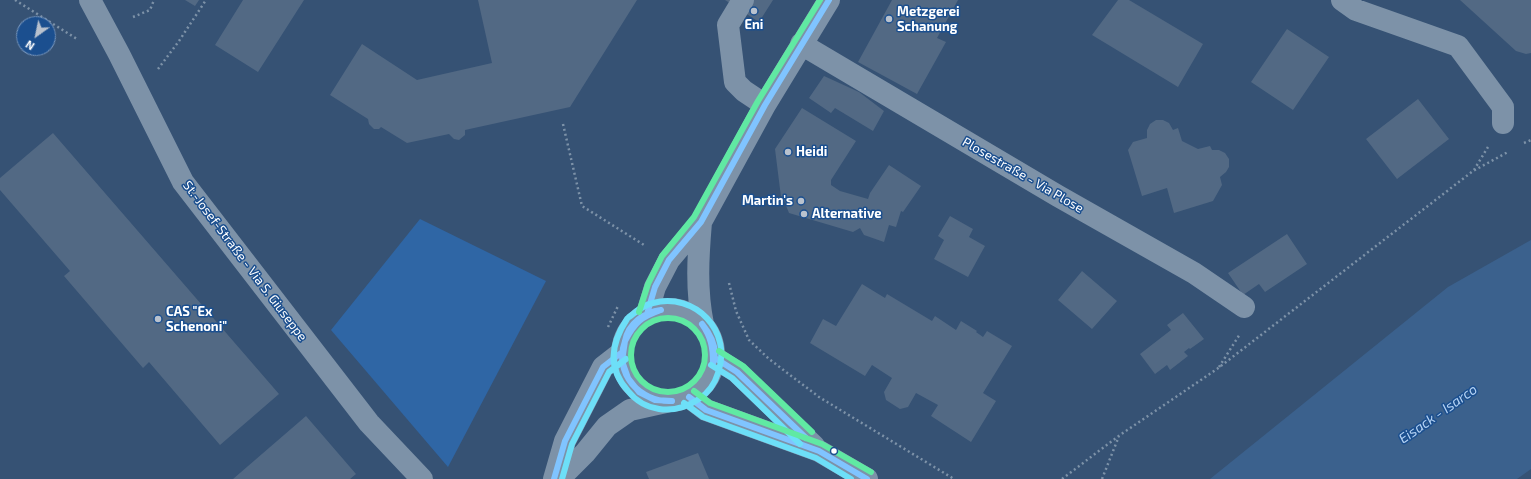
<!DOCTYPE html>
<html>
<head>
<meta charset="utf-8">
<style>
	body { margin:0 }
	#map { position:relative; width:1531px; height:479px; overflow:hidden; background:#365274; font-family:"Exo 2",sans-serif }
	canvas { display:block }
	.north { position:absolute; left:16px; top:16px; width:40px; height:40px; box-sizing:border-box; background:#1b4f8f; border:1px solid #7695bc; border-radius:50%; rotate:213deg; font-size:11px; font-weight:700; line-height:16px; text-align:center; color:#fff }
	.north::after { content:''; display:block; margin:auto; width:14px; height:18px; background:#b9c2ce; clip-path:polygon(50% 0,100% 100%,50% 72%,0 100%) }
</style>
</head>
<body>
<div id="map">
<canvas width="1531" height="479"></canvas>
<div class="north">N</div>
</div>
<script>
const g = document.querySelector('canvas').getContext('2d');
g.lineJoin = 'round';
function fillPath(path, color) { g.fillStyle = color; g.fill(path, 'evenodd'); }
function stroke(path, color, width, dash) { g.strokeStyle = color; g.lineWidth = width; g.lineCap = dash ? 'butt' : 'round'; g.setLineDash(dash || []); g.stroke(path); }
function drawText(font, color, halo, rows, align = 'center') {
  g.font = font + ' "Exo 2",sans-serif'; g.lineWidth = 3; g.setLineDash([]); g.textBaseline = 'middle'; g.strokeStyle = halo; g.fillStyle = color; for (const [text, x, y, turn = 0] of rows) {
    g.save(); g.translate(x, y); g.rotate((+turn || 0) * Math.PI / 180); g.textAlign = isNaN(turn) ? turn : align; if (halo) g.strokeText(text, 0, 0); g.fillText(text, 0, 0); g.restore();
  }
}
fillPath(new Path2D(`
	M420,219L546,281L448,467L331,330Z`), '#2f66a5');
fillPath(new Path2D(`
	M1531,240V469L1517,479H1210L1448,287Z`), '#3b618d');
fillPath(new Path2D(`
	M185,0H199L195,6Z
	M243,0H304L258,72L215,45Z
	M478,0H637L570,107L465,130V135L459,140L454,139L449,134L407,143L381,127L379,129H374L369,124L368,119L330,95L362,44L417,80L492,63Z
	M725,0H773L759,22Z
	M892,0H958L937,38L946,42L917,94L858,62Z
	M1118,0H1129L1203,44L1178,87L1092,35Z
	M1460,0H1531V53L1526,54L1516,51Z
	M1287,29L1329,57L1293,110L1251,82Z
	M824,76L859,92L884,111L873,131L835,108L831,113L809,98Z
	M1418,99L1449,139L1397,179L1366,139Z
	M802,108L856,141L831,180V185L840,191L868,199L870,193L889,165L921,186L903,212L901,211L896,227L889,225L884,242L864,235L860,228L853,232L789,213L782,196L781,197L775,149Z
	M1156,120H1163L1169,123L1173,130L1178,128L1182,141L1198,149L1210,146L1212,150H1219L1225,153L1229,159V167L1226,172L1220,177L1222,185L1213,201L1174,213L1167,188L1142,196L1128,150L1133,142L1147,138V130L1150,124Z
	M53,133L279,394L220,445L149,362L143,368L64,276L70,271L0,190V178Z
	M950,216L973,229L969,237L985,246L968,277L934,259L944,240L938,236Z
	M1287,234L1307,264L1265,292L1259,284L1243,295L1228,273Z
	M1082,271L1117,301L1092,329L1058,300Z
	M862,284L885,298L887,294L932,321L935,316L956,330L961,321L977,331L976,332L983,337L987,331L1012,346L983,393L996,401L971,442L931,416L938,405L916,393L908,407L900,409L886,400L884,392L892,378L872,365L865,376L810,343L823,319L836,326Z
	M1183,313L1204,339L1190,349L1189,348L1184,352L1188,356L1170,370L1167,365L1155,374L1140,354L1171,330L1167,325Z
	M306,416L356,474L350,479H233Z
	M698,453L709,479H649L646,472Z`), '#526984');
stroke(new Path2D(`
	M15,0L77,39
	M133,17L150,10L154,0
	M158,69L179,41L206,0
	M563,124L582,206L644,245
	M1524,143L1531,140
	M1474,170L1488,147
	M729,283L736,311L749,340L769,359L819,397L954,479
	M608,327L618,306
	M1219,367L1240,334
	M1062,479L1120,435L1217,369L1473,171L1508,152
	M1102,479L1119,436`), '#7d92a8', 2.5, [2, 3]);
stroke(new Path2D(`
	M90,0L119,54L183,182L369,423L422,479
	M743,0L728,25L735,82L744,91L765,105
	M1342,0L1356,10L1458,46L1503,107V123
	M801,44L1058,196L1194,273L1244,307
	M701,222C698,257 696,290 703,324
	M622 355a46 46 0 1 1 92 0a46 46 0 1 1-92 0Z
	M647,314L655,287L669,260L701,222L765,105L829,0
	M715,358L737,372L814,446
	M689,397L706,410L819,451L867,479
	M554,479L565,441L603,367L621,353
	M559,479L585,453L607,426L630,410L666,402`), '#7d92a8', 22);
stroke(new Path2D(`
	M647,314L655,287L669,260L701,222L765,105L829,0
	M702,324C711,335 718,349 713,363
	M702,324C711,337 713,347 713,363
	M625,341L622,361L628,378L639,392L655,400L672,401
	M625,341C613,373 640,403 672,401
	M625,341C628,324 644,312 661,310
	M625,341C635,322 641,317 661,310
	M715,358L737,372L806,438
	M689,397L706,410L819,451L867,479
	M554,479L565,441L603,367L621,353`), '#80c4ff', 6);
stroke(new Path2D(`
	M627,319C611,343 607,368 628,391C636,401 646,407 659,409C673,411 687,407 699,399C708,393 715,383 718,373C733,331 695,292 653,303C643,305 637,311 629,317
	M711,365L732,378L800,444
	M684,403L703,417L816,458L851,479
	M562,479L572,444L609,372L626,359`), '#6ddff8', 6);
stroke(new Path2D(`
	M639,312L648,284L662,256L694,217L758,101L820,0
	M631 355a37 37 0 1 1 74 0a37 37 0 1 1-74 0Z
	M719,351L743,366L812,432
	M694,391L710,403L822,444L871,472`), '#60e9a3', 6);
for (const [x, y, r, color] of [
	[754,11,4,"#b9c2ce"],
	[889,19,4,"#b9c2ce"],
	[788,152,4,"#b9c2ce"],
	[801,201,4,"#b9c2ce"],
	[804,214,4,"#b9c2ce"],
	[158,319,4,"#b9c2ce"],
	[834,451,3.5,"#fff"]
]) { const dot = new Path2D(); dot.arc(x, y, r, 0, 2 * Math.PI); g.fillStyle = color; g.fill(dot); stroke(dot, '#1b4f8f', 1.5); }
drawText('bold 13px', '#fff', '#1b4f8f', [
	["Metzgerei",897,12],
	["Schanung",897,27],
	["Eni",754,25,"center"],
	["Heidi",796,152],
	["Martin's",793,201,"right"],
	["Alternative",812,214],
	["CAS \"Ex",166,312],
	["Schenoni\"",166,327]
], 'left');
drawText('13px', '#fff', '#1b4f8f', [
	["Plosestraße - Via Plose",1023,175,30],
	["St.-Josef-Straße - Via S. Giuseppe",245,261,53]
]);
drawText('italic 14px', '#b5d3f5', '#1b4f8f', [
	["Eisack - Isarco",1438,414,-35]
]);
</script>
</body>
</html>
